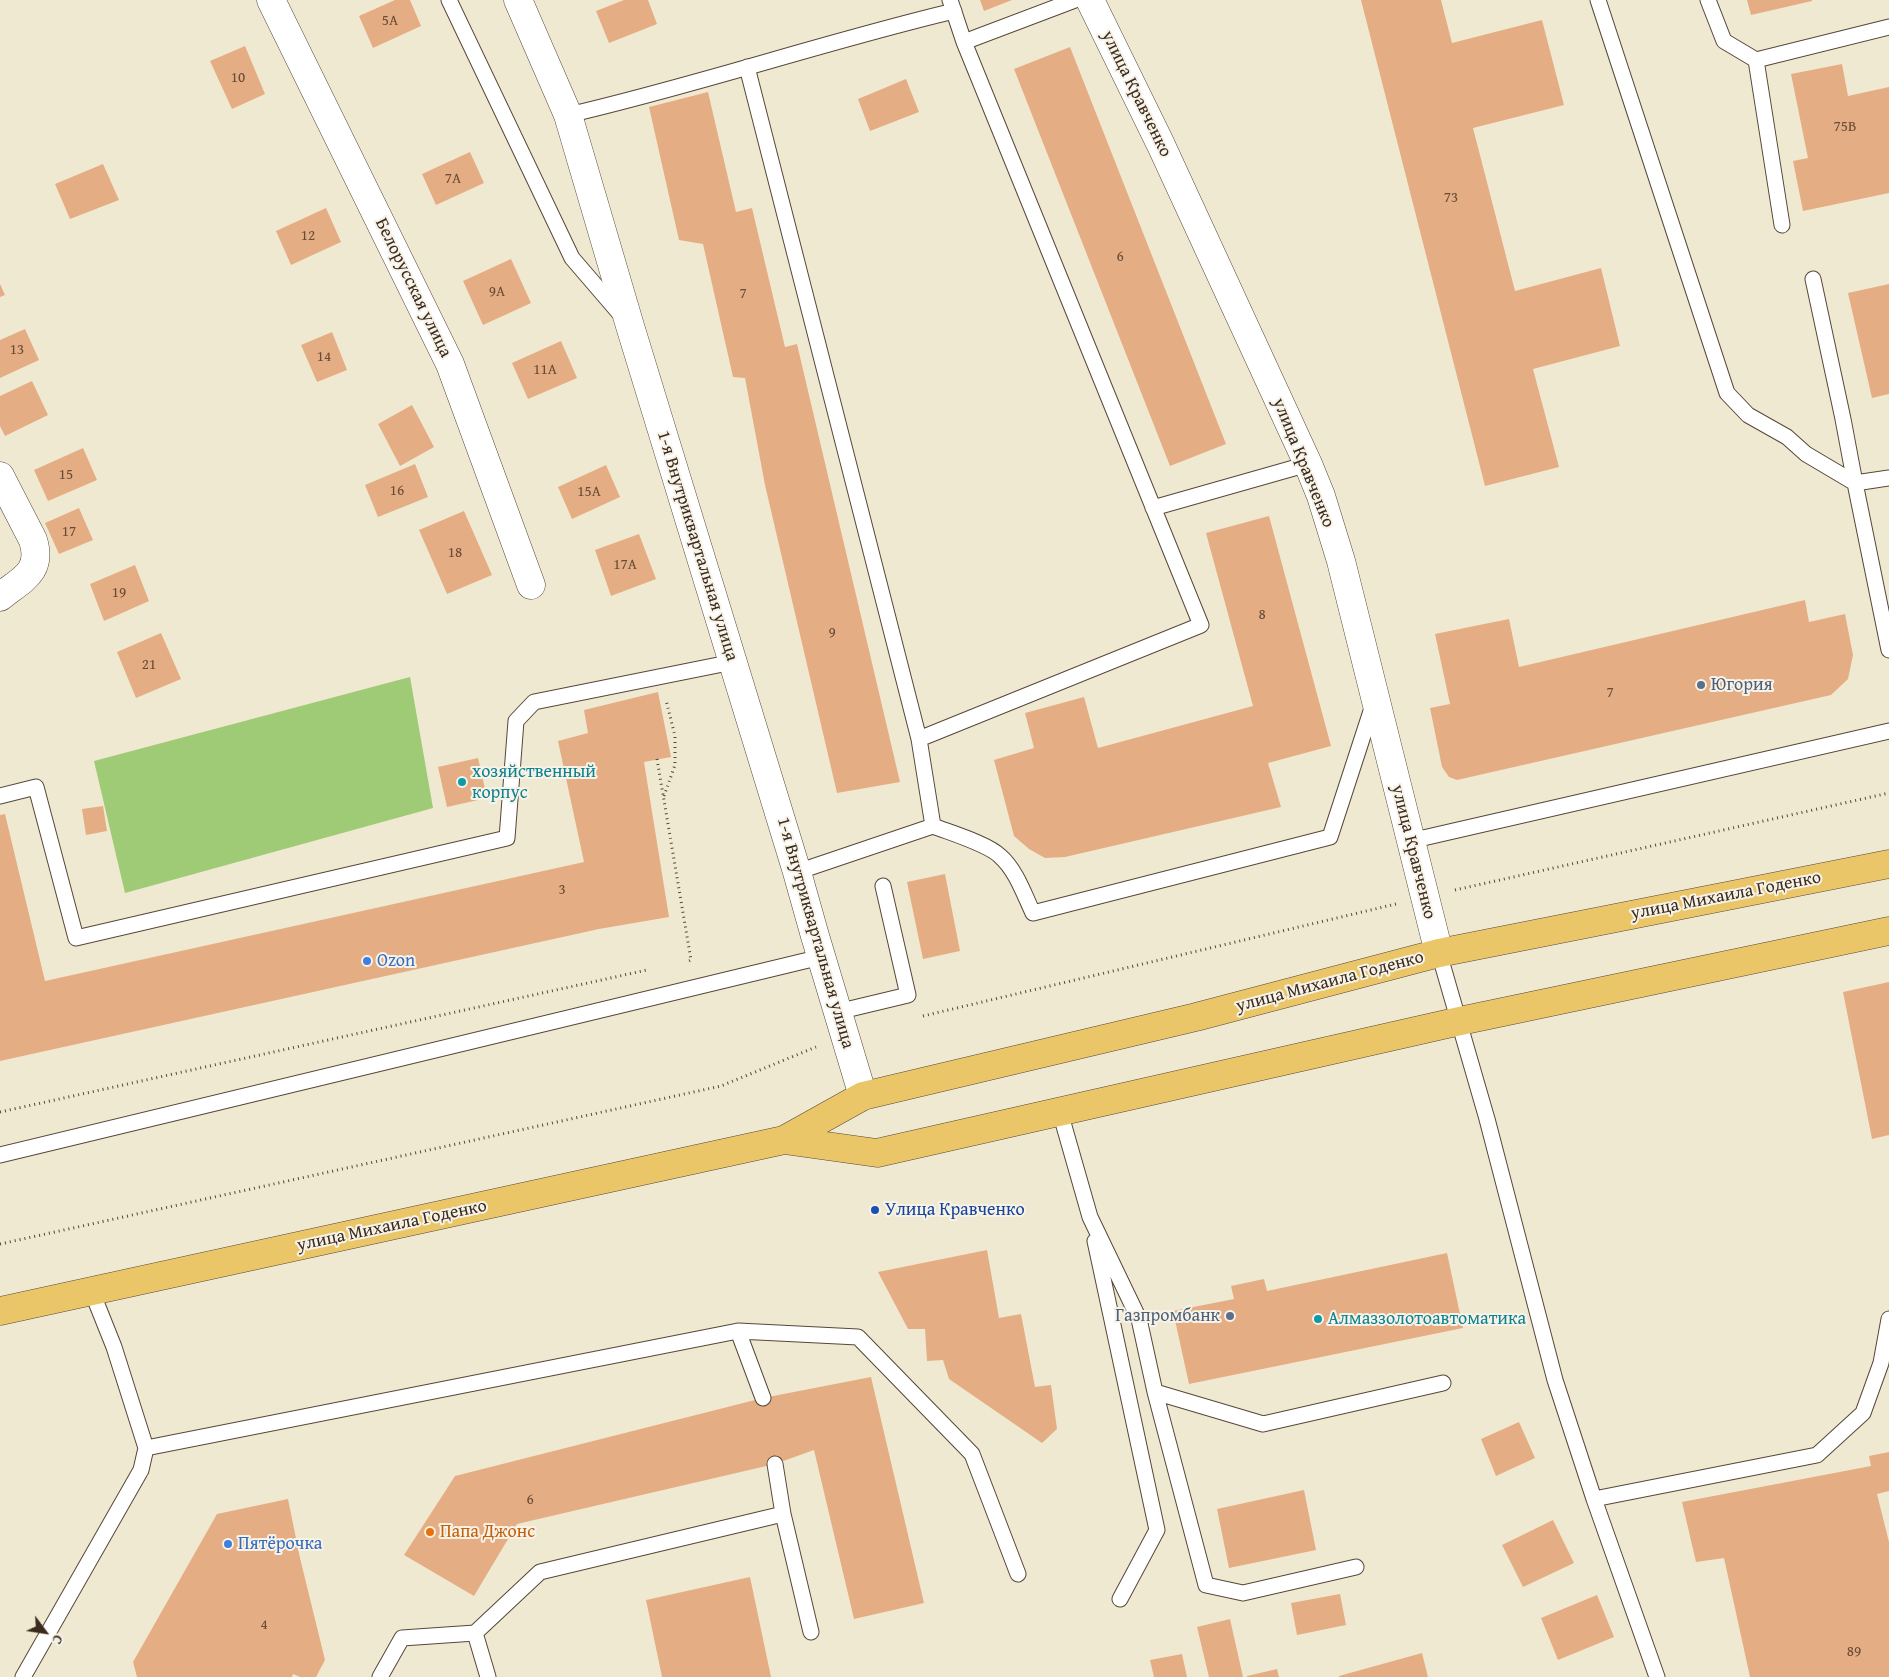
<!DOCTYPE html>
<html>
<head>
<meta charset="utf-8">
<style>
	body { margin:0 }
	#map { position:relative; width:1889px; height:1677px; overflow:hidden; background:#f0e9d2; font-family:"Gentium Book Plus",serif }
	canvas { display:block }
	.north { position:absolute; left:20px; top:1607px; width:50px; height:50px; -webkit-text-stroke:4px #f7f3e8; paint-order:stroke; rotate:121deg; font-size:14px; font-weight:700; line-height:20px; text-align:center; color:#3b2a1e }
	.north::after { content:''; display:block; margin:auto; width:18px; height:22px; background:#3b2a1e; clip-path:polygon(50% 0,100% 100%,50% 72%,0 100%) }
</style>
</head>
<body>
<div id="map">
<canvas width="1889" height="1677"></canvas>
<div class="north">С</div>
</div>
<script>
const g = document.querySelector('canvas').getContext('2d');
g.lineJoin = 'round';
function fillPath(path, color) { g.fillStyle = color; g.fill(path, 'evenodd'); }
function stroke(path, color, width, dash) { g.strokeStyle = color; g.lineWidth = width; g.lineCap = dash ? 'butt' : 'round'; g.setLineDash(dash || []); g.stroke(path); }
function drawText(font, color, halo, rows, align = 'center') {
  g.font = font + ' "Gentium Book Plus",serif'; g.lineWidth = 4; g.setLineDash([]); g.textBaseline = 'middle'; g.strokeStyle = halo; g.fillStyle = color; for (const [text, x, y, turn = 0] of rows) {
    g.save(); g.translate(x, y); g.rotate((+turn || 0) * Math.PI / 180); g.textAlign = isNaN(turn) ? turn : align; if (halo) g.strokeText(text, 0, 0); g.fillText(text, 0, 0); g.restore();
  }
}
fillPath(new Path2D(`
	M410,677L433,808L125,893L94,761Z`), '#9fca76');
fillPath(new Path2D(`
	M395,0H410L421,26L373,48L359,16Z
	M624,0H648L657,24L609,43L596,11Z
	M980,0H1012L984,11Z
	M1361,0H1441L1452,43L1542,20L1564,105L1473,128L1515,291L1601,268L1620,346L1533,369L1559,467L1485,486Z
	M1747,0H1812V1L1751,15Z
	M245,46L265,94L232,109L210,61Z
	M1070,47L1226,444L1170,466L1014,69Z
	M1842,64L1848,96L1889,87V193L1803,211L1793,161L1808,158L1791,74Z
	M906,79L919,112L870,131L858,99Z
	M708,92L736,212L752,208L785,347L797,344L900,782L837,793L765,485L745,378L733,377L703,244L679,240L649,107Z
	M470,152L484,183L436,205L422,174Z
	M103,164L119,200L70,219L55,184Z
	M326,208L341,242L291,265L276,231Z
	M511,259L531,303L483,325L463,281Z
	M0,284L5,295L0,297Z
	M1889,284V394L1872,398L1848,293Z
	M25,329L39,360L0,378V340Z
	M332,332L347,370L317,382L301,345Z
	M561,341L577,378L528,399L512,363Z
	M32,381L48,415L5,436L0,426V396Z
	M412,405L434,447L400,466L378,424Z
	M83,448L97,480L48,501L34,470Z
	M415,464L428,497L378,517L365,485Z
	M606,465L620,497L572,519L558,487Z
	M79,508L93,540L59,554L45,523Z
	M464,511L492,575L447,594L419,530Z
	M1269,516L1331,746L1268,763L1281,807L1065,857L1045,858L1029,849L1014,836L994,760L1034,748L1025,713L1084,697L1098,748L1253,706L1206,533Z
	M639,534L656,579L611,596L595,550Z
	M135,565L149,601L104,621L90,584Z
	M1805,600L1809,622L1845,614L1853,655L1848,679L1831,695L1457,780L1449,777L1442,767L1430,708L1450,704L1435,634L1509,619L1519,667Z
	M161,633L181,679L136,698L117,652Z
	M658,692L671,757L644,762L669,917L599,929L0,1061V815L5,814L45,981L584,862L558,741L588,733L584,710Z
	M478,758L487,798L447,807L438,767Z
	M103,806L107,831L86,835L82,809Z
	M945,874L960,951L923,959L907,882Z
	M1889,982V1135L1872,1139L1843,992Z
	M987,1250L999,1318L1021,1314L1035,1387L1051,1385L1057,1429L1042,1443L949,1379L943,1360L927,1361L925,1329H908L878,1272Z
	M1447,1253L1463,1328L1189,1384L1173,1311L1234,1299L1231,1286L1264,1279L1267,1291Z
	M871,1377L924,1603L854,1619L814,1450L775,1464L517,1524L474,1596L404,1555L455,1476L763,1398Z
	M1519,1422L1535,1458L1496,1476L1481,1439Z
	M1889,1452V1491L1877,1494L1889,1542V1677H1750L1724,1558L1696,1562L1682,1502L1871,1466L1869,1456Z
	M1304,1490L1316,1550L1229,1568L1217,1509Z
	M288,1499L300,1558L325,1660L316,1677H300L293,1674L292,1677H137L133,1662L217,1514Z
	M1553,1520L1574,1563L1523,1587L1502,1545Z
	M750,1577L771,1677H662L646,1600Z
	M1340,1594L1346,1625L1297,1635L1291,1603Z
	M1597,1595L1614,1637L1558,1660L1541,1618Z
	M1230,1619L1243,1677H1209L1197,1627Z
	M1422,1653L1428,1677H1339V1676Z
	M1182,1654L1187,1677H1154L1150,1660Z
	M1277,1669L1279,1677H1247V1676Z`), '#e5ad83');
const lane = new Path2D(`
	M449,0L572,258L621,315
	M1598,0L1727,393L1748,415L1787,437L1806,454L1855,483
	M1708,0L1724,41L1756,60L1889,27
	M964,42L1075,0
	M1756,60L1782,225
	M747,67L919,739L933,826C951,833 988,844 1000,856C1016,870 1024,894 1033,913L1330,837L1374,702
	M568,115C698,85 824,42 954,11
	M1813,279L1843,419L1855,483
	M1889,478L1855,483L1889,650
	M1153,508L1308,464
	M919,739L1201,625L964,42L950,0
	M0,796L36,787L76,938L507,838L516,721L534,702L733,662
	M1410,841L1889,731
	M797,872L933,826
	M1439,953L1487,1119L1555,1380L1594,1499L1657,1677
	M837,1012L908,995L883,886
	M1060,1112L1090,1217L1139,1319L1155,1392L1206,1585L1243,1593L1356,1567
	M0,1155L821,957
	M1095,1241L1157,1530L1120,1599
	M738,1331L763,1398
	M1155,1392L1263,1424L1443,1383
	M775,1464L783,1514
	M141,1470L146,1448L738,1331L858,1337L972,1454L1018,1574
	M1594,1499L1817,1455L1863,1413L1881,1363L1889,1319
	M475,1633L488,1677
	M23,1677L141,1470L146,1448L114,1347L92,1292
	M380,1677L402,1638L475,1633L540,1572L783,1514L811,1632`);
const street = new Path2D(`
	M271,0L450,364L531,585
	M518,0L568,115L630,326L797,872L815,936L863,1096
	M1090,0L1161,145L1308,464L1321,496L1341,561L1439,953
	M0,476L33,540C43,572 22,579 0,597`);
const primary = new Path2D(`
	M784,1140L877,1153L1460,1021L1889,931
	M0,1311L784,1140L863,1096L1196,1017L1439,953L1889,864`);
stroke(lane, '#564739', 17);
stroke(street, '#564739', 29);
stroke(primary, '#564739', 29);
stroke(new Path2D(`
	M657,759L691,960L689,961
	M664,796L675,765V736L666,700
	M1455,890L1889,793
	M923,1016L1396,904
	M0,1112L647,970
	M0,1244L721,1086L816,1047`), '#564739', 3, [1, 4]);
stroke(lane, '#fff', 15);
stroke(street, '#fff', 28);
stroke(primary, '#eac669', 28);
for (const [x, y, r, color] of [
	[1701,685,5,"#5c6f8a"],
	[462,782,5,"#0f9aa8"],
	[367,961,5,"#3f7fe0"],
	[875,1210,5,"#1a4fb4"],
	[1230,1316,5,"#5c6f8a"],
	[1318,1319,5,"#0f9aa8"],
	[430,1532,5,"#e8710a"],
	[228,1544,5,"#3f7fe0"]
]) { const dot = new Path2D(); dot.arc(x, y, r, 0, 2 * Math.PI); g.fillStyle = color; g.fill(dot); stroke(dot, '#f7f3e8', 2); }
drawText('15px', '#664b37', null, [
	["5А",390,21],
	["10",238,78],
	["75В",1845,127],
	["7А",453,179],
	["73",1451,198],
	["12",308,236],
	["6",1120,257],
	["9А",497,292],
	["7",743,294],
	["13",17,350],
	["14",324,357],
	["11А",545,370],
	["15",66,475],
	["16",397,491],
	["15А",589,492],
	["17",69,532],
	["18",455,553],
	["17А",625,565],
	["19",119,593],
	["8",1262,615],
	["9",832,633],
	["21",149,665],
	["7",1610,693],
	["3",562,890],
	["6",530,1500],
	["4",264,1625],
	["89",1854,1652]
]);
drawText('18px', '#3b2a1e', '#f7f3e8', [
	["улица Кравченко",1136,94,64],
	["Белорусская улица",413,288,64],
	["улица Кравченко",1303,463,68],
	["1-я Внутриквартальная улица",697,546,73],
	["улица Кравченко",1413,852,76],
	["улица Михаила Годенко",1726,896,-11],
	["1-я Внутриквартальная улица",815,933,74],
	["улица Михаила Годенко",1330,982,-15],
	["улица Михаила Годенко",392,1226,-12]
]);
drawText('18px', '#4e5e75', '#f7f3e8', [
	["Югория",1711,685],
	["Газпромбанк",1220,1316,"right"]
], 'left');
drawText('18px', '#0d838f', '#f7f3e8', [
	["хозяйственный",472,772],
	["корпус",472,793],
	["Алмаззолотоавтоматика",1328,1319]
], 'left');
drawText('18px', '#366cbe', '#f7f3e8', [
	["Ozon",377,961],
	["Пятёрочка",238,1544]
], 'left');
drawText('18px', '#164399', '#f7f3e8', [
	["Улица Кравченко",885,1210]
], 'left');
drawText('18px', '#c56008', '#f7f3e8', [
	["Папа Джонс",440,1532]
], 'left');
</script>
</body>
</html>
